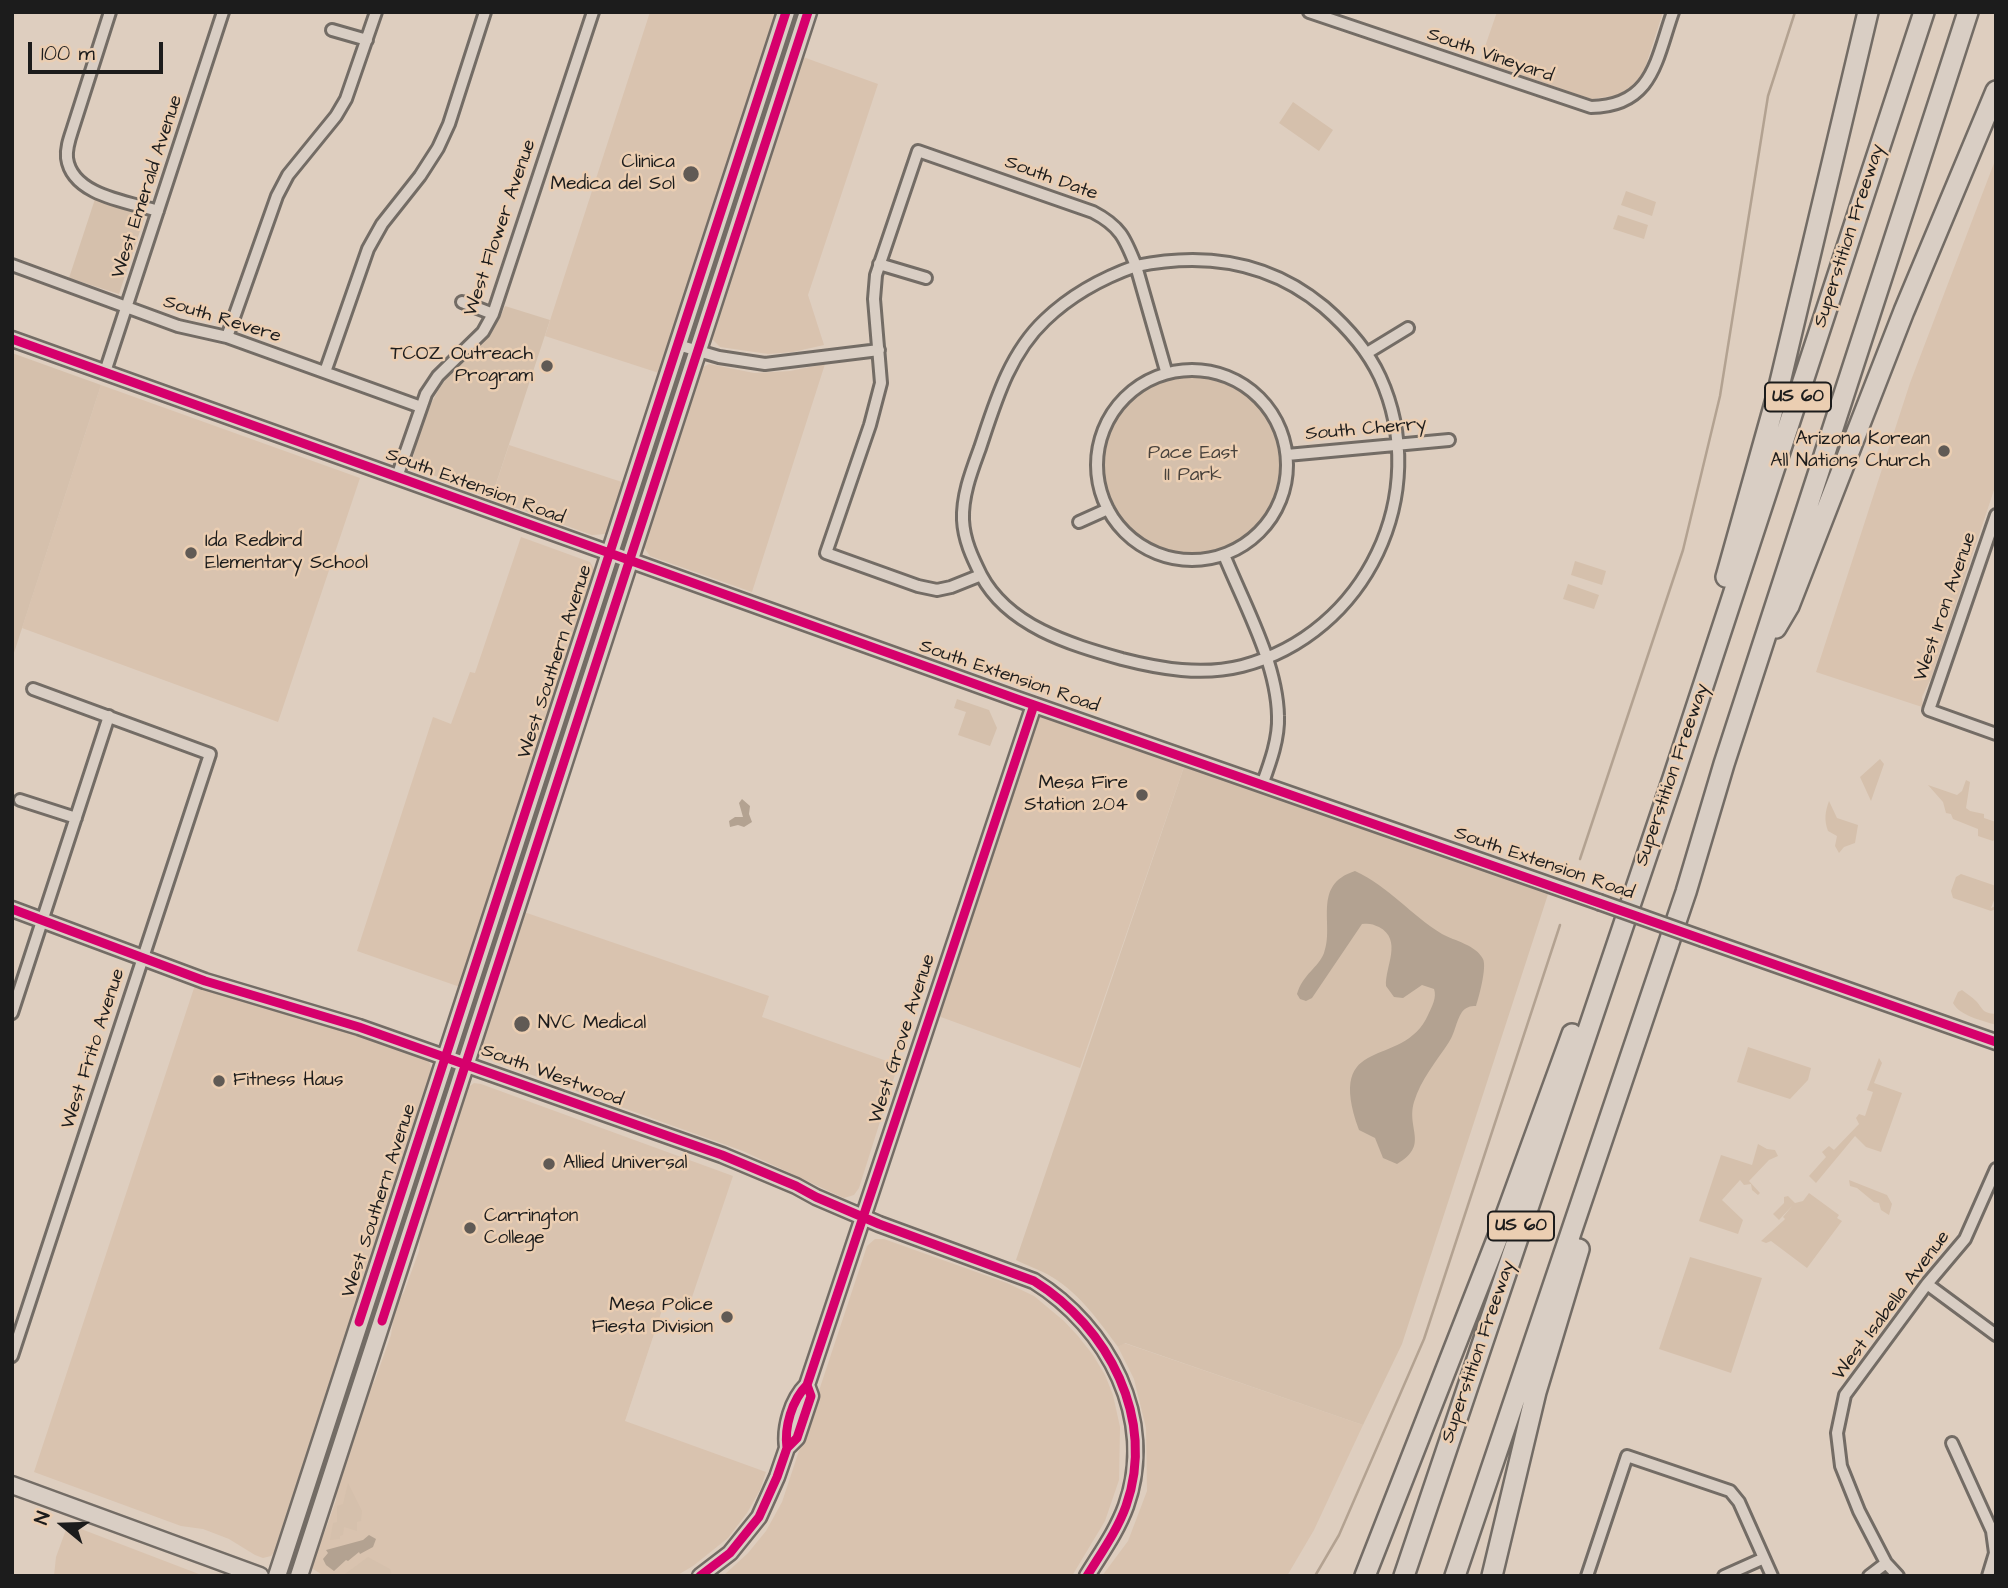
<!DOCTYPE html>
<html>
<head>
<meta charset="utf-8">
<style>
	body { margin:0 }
	#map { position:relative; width:2008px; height:1588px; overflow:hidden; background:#decebf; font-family:"Architects Daughter",sans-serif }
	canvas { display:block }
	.frame { position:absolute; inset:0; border:14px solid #1c1c1c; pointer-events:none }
	.north { position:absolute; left:28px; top:1490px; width:70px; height:70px; -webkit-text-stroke:5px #ebceb2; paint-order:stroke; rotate:289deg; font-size:19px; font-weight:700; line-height:28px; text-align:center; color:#1c1c1c }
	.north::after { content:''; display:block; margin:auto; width:24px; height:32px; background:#1c1c1c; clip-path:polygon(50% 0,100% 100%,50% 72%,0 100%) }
	.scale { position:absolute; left:28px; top:42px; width:135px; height:32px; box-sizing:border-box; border:4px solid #1c1c1c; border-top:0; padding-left:9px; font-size:21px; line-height:24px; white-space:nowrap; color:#1c1c1c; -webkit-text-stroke:5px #ebceb2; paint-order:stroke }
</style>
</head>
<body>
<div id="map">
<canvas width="2008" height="1588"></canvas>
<div class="frame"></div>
<div class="north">N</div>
<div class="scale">100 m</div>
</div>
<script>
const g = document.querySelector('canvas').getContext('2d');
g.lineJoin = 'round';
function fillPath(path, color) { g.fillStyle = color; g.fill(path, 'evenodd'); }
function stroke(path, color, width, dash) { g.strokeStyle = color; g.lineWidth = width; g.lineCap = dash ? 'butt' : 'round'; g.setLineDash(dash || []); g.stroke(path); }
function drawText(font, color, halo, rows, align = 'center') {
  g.font = font + ' "Architects Daughter",sans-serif'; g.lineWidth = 5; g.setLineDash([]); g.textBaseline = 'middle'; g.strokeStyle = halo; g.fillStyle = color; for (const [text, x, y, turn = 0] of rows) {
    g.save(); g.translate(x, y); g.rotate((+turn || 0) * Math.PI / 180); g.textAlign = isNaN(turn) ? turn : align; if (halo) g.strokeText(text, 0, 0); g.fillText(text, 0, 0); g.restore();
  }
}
fillPath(new Path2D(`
	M650,12H778L659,373L545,336Z
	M1497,12H1663L1645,68L1639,78L1630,87L1618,95L1591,99L1480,61Z
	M803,57L878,84L808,295L824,345L793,352L768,354L720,347L712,339Z
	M1996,158V484L1932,676L1922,697L1923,707L1919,706L1816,672L1910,383Z
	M709,364L754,373L790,371L825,364L752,592L650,556L643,546L701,368Z
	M101,385L360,478L278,722L22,628Z
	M509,445L625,483L611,525L606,534L592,535L491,499Z
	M521,537L590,562L595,571L460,987L357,951L433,717L451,724L470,672L475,673Z
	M1034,705L1187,758L1080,1068L930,1013Z
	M524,912L769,996L762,1017L898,1065L859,1188L854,1195L844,1198L837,1195L743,1151L482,1057L480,1046Z
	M195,985L328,1022L421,1057L429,1062L432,1069L276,1550L271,1556L263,1558L255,1555L229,1539L203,1529L181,1526L34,1472Z
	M474,1083L481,1084L733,1176L690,1303L667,1295L625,1421L766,1472L760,1490L747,1513L728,1538L693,1566L676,1576H324L313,1569L312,1562L327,1526L336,1500L337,1483L364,1400L375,1380L391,1335L395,1307L404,1292L419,1251L421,1226L465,1090Z
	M875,1239H884L1007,1283L1034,1296L1064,1321L1078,1336L1093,1355L1105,1375L1113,1395L1120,1427L1119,1480L1105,1521L1072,1576H723L748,1553L766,1531L782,1502L867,1246Z
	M1124,1343L1363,1425L1314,1530L1287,1576H1102L1128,1541L1147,1491L1146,1428L1134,1379L1118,1347Z
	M68,1524L204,1576H54L56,1557Z`), '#d9c3af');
fillPath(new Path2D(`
	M1293,102L1333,130L1319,151L1279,123Z
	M1626,191L1656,202L1652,216L1621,205Z
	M95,199L145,216L119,294L69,278Z
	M1618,215L1648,225L1644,239L1613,229Z
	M505,306L550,320L491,499L418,469L412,463C418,435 429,400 447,378C471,350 489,345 505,306Z
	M12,353L101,385L12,659Z
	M1102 465a90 90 0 1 1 180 0a90 90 0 1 1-180 0Z
	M1575,561L1606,571L1602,585L1571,575Z
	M1568,584L1599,595L1594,609L1563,599Z
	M957,699L989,710L997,728L990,746L958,735L966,712L954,708Z
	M1187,758L1551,885L1402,1344L1363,1425L1125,1343L1118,1347C1099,1321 1080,1294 1052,1277C1041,1270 1028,1266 1016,1260Z
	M1880,759L1884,764L1871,801L1860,777Z
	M1966,780L1970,782L1966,808L1970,811L1984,814V818L1996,822V838L1993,841L1978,836V829L1953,819L1951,814L1946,813L1943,802L1928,785L1957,795L1962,791Z
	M1829,801L1837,818L1858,825L1855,843L1844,847L1839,853L1835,846L1837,836L1828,831C1824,820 1825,812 1829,801Z
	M1961,874L1996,886V895L1991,908L1996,906V909L1991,911L1953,898L1951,891L1956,877Z
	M1962,990C1966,993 1972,997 1976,1001C1984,1010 1982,1013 1996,1014V1025C1981,1020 1960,1016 1953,1003L1958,992Z
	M1748,1047L1811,1068L1808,1080L1790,1099L1737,1082Z
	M1879,1058L1882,1063L1874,1083L1902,1093L1881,1152L1866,1147L1855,1136L1816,1183L1809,1176L1826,1157L1822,1152L1829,1146L1834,1150L1859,1124L1856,1118L1859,1114L1865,1116L1873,1092L1867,1090Z
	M1758,1144L1767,1149L1775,1150L1778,1156L1769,1160L1749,1181L1760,1193L1758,1195L1752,1190L1751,1184L1744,1185L1740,1180L1722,1200L1743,1220L1738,1234L1699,1221L1721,1155L1752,1165Z
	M1849,1180L1887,1195L1892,1204L1889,1215L1881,1210L1879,1203L1874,1202L1857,1188L1850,1186Z
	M1809,1193L1839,1215L1837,1218L1842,1221L1807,1268L1771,1241L1766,1243L1761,1241L1783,1221L1785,1219L1783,1217L1793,1205L1779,1220L1773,1214L1784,1203V1197L1788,1196L1795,1203L1803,1201Z
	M1690,1257L1762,1278L1731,1373L1659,1349Z
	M348,1483L362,1511L361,1521L357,1522V1531L344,1527L343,1535L340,1536V1539L330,1540L333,1523L337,1522V1506L343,1504Z
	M368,1557L390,1569L392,1576H348L345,1574Z`), '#d5c0ac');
fillPath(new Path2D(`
	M742,799L750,806L749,814L752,822L744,827L738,825L730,827L729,821L735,817H743L739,803Z
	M1355,871C1388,886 1411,915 1442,934C1455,941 1476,945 1483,959C1487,967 1479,997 1476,1006C1470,1006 1466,1007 1462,1012C1456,1021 1455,1033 1449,1042C1436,1062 1421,1079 1414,1102C1406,1129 1430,1145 1397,1164L1383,1158L1375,1138L1359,1130C1324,1031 1403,1071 1428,1015C1432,1006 1437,998 1434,989L1422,985L1403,998L1394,997L1386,986C1385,966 1403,940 1379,927C1373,924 1369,923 1362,924L1312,998L1306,1001L1300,999L1297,994C1303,974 1318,968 1324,953C1335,925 1311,885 1355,871Z
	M369,1535L376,1539L373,1547L360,1554L359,1552L348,1561L346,1560L334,1571L326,1565L323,1559L328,1553L326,1550L363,1540Z`), '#b3a291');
stroke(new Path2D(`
	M1580,859L1683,550L1720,396L1768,96L1795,12
	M1315,1576L1339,1535L1424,1339L1560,925`), '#b3a291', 2.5);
const minor = new Path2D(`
	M110,12L72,131C69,140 66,149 67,158C72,196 129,202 158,211
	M1309,12L1591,107C1653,106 1656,60 1673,12
	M332,30L367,40
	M918,151L1093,212C1120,226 1125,238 1136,266C1204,252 1269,261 1324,307C1347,327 1367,349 1380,377C1433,493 1366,634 1242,666C1202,676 1161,669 1122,659C1069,644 1008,626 981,575L951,587L937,590L918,586L826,553L870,425L881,383L874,299L876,275Z
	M879,264L926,278
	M12,265L178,326L227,337L421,407
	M462,302L493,314
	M227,337L277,196L288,175L336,116L346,99L376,12
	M678,345L719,357L765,364L879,350
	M1367,353L1408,328
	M1097 465a95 95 0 1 1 190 0a95 95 0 1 1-190 0Z
	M105,372L223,12
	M325,372L368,249L382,224L420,176L438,148L449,124L485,12
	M1287,455L1449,440
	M397,477L426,394L438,376L483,332L493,314L593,12
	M1996,515L1929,710L1996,734
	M1079,522L1108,509
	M1224,555C1244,604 1277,663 1278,716C1279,739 1270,763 1262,785
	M981,575C972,557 964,540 963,520C962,495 972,470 980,448C995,403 1009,354 1045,320C1071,295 1102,278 1136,266L1166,371
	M20,800L76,818
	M12,1013L109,716
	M1927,1284L1996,1335
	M12,1356L210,754L33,689
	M1952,1443L1992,1531L1995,1553L1988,1576
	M1587,1576L1627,1456L1730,1491L1739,1502L1772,1576
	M1724,1576L1762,1559
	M1869,1576L1886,1563
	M1898,1576L1886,1563L1859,1511L1841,1466L1837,1433L1845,1395L1927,1284L1965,1239L1996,1169`);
const tertiary = new Path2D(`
	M12,339L1017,699L1599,902
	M12,909L205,981L359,1027L722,1155L796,1186L816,1197L879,1224L1034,1281C1108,1327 1157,1419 1126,1506C1117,1531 1101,1553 1087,1576
	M1703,939L1996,1042
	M787,1448C784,1427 792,1400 807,1385L1034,705
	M700,1576L730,1553L759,1517L777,1477L787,1448L797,1438L811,1396L807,1385`);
const secondary = new Path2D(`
	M12,1485L260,1576
	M277,1576L786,12
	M299,1576L808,12`);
const motorway = new Path2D(`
	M1726,577L1776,399L1868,12
	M1776,628L1789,606L1904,311L1996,91
	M1365,1576L1499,1234L1572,1034
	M1404,1576L1672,781L1924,12
	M1455,1576L1686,892L1724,764L1968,12
	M1492,1576L1536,1392L1579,1249`);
stroke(minor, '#736c65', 16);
stroke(tertiary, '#736c65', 19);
stroke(secondary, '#736c65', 21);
stroke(motorway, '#736c65', 24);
stroke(minor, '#d9cec4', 10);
stroke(tertiary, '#d9cec4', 14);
stroke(secondary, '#d9cec4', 16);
stroke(motorway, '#d9cec4', 19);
const tertiaryBridge = new Path2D(`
	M1599,902L1703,939`);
stroke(tertiaryBridge, '#736c65', 19, []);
stroke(tertiaryBridge, '#d9cec4', 14);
stroke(new Path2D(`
	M12,339L1017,699L1996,1042
	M12,909L205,981L359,1027L722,1155L796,1186L816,1197L879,1224L1034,1281C1108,1327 1157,1419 1126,1506C1117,1531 1101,1553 1087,1576
	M382,1321L808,12
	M359,1322L786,12
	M787,1448C784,1427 792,1400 807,1385L1034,705
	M700,1576L730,1553L759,1517L777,1477L787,1448L797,1438L811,1396L807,1385`), '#d6006c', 9);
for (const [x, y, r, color] of [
	[691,174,9,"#605a55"],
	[547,366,7,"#605a55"],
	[1944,451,7,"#605a55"],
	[191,553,7,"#605a55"],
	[1142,795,7,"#605a55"],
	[522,1024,9,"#605a55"],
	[219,1081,7,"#605a55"],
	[549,1164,7,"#605a55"],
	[470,1228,7,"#605a55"],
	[727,1317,7,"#605a55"]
]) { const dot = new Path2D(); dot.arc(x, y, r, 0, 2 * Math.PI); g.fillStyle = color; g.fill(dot); stroke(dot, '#ebceb2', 2.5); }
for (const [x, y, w] of [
	[1798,397,66],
	[1521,1226,66]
]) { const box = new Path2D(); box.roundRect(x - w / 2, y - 14.5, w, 29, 5); g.fillStyle = '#ebceb2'; g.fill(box); stroke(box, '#1c1c1c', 2); }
drawText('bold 18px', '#1c1c1c', null, [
	["US 60",1798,397],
	["US 60",1521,1226]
]);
drawText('19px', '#1c1c1c', '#ebceb2', [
	["South Vineyard",1490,56,19],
	["South Date",1051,179,20],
	["West Emerald Avenue",148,187,-72],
	["West Flower Avenue",501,228,-71],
	["Superstition Freeway",1850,236,-72],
	["South Revere",222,320,17],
	["South Cherry",1366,430,-5],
	["South Extension Road",475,487,20],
	["West Iron Avenue",1946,607,-71],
	["West Southern Avenue",556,662,-72],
	["South Extension Road",1009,677,19],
	["Superstition Freeway",1673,775,-71],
	["South Extension Road",1544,864,19],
	["West Grove Avenue",903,1039,-72],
	["West Frito Avenue",94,1049,-72],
	["South Westwood",552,1076,20],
	["West Southern Avenue",380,1201,-72],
	["West Isabella Avenue",1892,1306,-53],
	["Superstition Freeway",1479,1352,-71]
]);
drawText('19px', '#1c1c1c', '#ebceb2', [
	["Clinica",675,163],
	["Medica del Sol",675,185],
	["TCOZ Outreach",533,355],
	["Program",533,377],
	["Arizona Korean",1930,440],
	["All Nations Church",1930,462],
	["Ida Redbird",205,542,"left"],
	["Elementary School",205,564,"left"],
	["Mesa Fire",1128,784],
	["Station 204",1128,806],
	["NVC Medical",538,1024,"left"],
	["Fitness Haus",233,1081,"left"],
	["Allied Universal",563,1164,"left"],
	["Carrington",484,1217,"left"],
	["College",484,1239,"left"],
	["Mesa Police",713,1306],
	["Fiesta Division",713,1328]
], 'right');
drawText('19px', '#48423c', '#ebceb2', [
	["Pace East",1193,454],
	["II Park",1193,476]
]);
</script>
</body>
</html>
